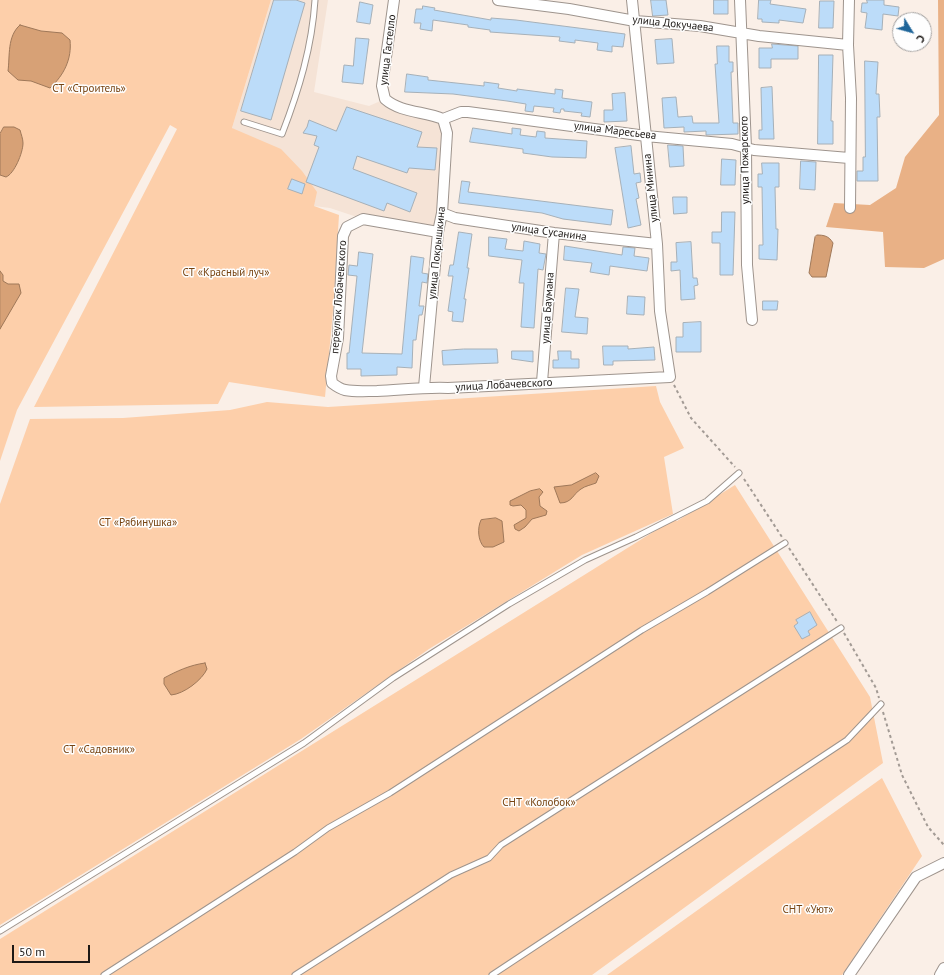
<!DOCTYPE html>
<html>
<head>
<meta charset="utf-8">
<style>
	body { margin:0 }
	#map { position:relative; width:944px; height:975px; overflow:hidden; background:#faefe7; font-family:"PT Sans",sans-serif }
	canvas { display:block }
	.north { position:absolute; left:892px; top:12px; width:40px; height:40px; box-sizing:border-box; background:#fefefe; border:1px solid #a4a2a1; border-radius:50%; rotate:127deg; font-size:11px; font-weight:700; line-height:16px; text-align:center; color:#1d1916 }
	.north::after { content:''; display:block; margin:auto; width:14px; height:18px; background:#1f6599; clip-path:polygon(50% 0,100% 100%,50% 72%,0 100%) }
	.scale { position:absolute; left:12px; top:945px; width:78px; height:18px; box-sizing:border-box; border:2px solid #1d1916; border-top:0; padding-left:5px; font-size:12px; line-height:14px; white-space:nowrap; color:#1d1916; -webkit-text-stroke:3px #fefefe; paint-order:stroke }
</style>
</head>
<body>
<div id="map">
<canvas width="944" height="975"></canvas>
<div class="north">С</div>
<div class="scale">50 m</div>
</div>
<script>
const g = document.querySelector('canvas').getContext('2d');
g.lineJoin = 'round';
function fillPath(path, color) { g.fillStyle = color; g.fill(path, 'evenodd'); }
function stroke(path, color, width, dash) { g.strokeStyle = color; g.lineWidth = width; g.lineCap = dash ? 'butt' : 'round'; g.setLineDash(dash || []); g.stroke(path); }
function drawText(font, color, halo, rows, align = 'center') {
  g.font = font + ' "PT Sans",sans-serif'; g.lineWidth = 3; g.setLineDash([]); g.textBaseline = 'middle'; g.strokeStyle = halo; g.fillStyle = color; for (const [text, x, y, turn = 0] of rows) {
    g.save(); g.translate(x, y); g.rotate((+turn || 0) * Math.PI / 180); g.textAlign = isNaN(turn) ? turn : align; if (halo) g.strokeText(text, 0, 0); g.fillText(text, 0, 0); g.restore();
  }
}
fillPath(new Path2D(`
	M271,0H328L314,92L369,106L385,99L443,119L438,232L363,219L330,208L314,206L232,128Z`), '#f5e3d6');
fillPath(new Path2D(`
	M0,0H271L232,128L281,149L302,171L317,192L314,206L339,215L333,311L325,397L229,382L218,404L34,407L177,129L170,125L17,410L0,461Z
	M656,386L660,402L684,448L664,457L673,514L582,555L429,649L301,739L0,925V504L30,419L123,418L230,410L267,402L328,407Z
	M735,485L870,697L883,763L592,975H0V939L674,519L677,521Z
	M882,778L922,856L842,975H607Z`), '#fdcfaa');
fillPath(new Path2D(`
	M938,0H944V259L924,268L885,267L883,232L826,227L834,203L870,205L896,188L905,157L939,115Z`), '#e9b186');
const water = new Path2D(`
	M20,25L41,31L62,33L70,40C72,59 64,75 50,88L31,81L18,80L8,71C10,56 7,36 20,25Z
	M4,127H14L20,130C21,134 23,139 23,143C23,153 14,174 6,177L0,175V134Z
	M817,235C824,235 829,236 833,243L826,277H812L809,273L815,237Z
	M0,271L3,275V281L8,284H19L21,293L0,329Z
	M596,473L599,476L596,483C591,485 585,486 581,489C573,494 572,503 560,503L554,487L571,485Z
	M540,489L543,492L539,497L540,506L547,511L546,515L532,519L525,527L519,531L515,529L514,525L526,518V510L521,505L513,506L510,505V501L530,491Z
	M496,518L502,521L504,542L493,547H484C478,541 477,528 481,520Z
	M205,663L207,669C202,680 184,694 171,695L164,684V678C177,671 190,665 205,663Z`);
fillPath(water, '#d7a176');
stroke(water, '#9f7859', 1);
const building = new Path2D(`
	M274,0H296L305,3L271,120L241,111Z
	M651,0H666L668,15L653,16Z
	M714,0H728V14H714Z
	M759,0H771L770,4L806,9L803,23L779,20V23L762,22V19H758Z
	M867,0H884V5L899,7L898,16L883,14L882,30L865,28L867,13L861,12L862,3H867Z
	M820,1H834L833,28H819Z
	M360,2L373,5L370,24L357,22Z
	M423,6L435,8L434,10L491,20V18L516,20L625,34L623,47L612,46V52L597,50L598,43L575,40V43L559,41L560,37L490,32V30L468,27V25L433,20L432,31L420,29L421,23H414L416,9H422Z
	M356,38L369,39L363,84L342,82L344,65L353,66Z
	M672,39L674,63L657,64L655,40Z
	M772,44L798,46V59H771V68H759V48H772Z
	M717,46H729V62H733V72H731L733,123H738V134L706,135V131L684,132V127L664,128L662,98L676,97L678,117L692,116L693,123H719L715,64H717Z
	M819,55H833L831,121H833V144H818Z
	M865,61L878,62L876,94H879L880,117H877L878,181H857V171H863V157H865Z
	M407,74L428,77V80L484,86V82L499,84L498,88L517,91V89L555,94V89L563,90L562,98L592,102L590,117L581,116L582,113L564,111V109H561L560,113L553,112L554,108L534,106L533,112L525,111L526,104L507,101L453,94L405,92Z
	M772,87L774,139H759V130H762L761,88Z
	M625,93L627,121L604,122V110H613L612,94Z
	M347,107L422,132L417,147L437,148L435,170L409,168L407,173L357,156L353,169L417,193L410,212L387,203L384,211L306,182L319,147L314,145L317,136L303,133L307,127L309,120L336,131Z
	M473,128L512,134V128L521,129L520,135L536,137L537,131L545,132V138L587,141L586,158L552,157L523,153V149L470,142Z
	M668,145L683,146L684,166L670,167Z
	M631,146L634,174L640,173L641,182L636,183L639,198L636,199L641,225L628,228L615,148Z
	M722,159L736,160L735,185H721Z
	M801,161L816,162L815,190L800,189Z
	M762,163H779V187H775L776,229H778L777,260L759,259V245H763L762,187H758V174H762Z
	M292,179L305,184L302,194L288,189Z
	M462,181L470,182L468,192L613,210L611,225L563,219L542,213L459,203Z
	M673,197H687V213L674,214Z
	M722,212H735L733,275H720V243H712V232H721Z
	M459,232L472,234L467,268H469L464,299H466L463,322L452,321L453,312L448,311L453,276H448L450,265H453Z
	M489,237L507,239L505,249L523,251L524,241L540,244L539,253L546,254L543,270L538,269L534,328L521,327L524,283H519L522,260L489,256Z
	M691,242L693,278H697L698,285L694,286L695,299L681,300L680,270L671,271V262H677L676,243Z
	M565,246L622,255L623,247L635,248L634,256L649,258L647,271L610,266L609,275L590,272L592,263L564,260Z
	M359,252L373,254L362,353L402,354L411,256L424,258L422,273L428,274L427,283L422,282L419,306H424L422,315H419L416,340H413L412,368L397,367V375L361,376V369H347V353H349L357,276L348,275L349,265L357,266Z
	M566,288L579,289L575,317L588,318L587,334L562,332Z
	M628,296L645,297L644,315L627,314Z
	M763,301H778L777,310H763Z
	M701,322V352H676V337H683V323Z
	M603,346H628V349L654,347L655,360L613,361V365H604Z
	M464,349H497L498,363L443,365L442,351Z
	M512,351H533V362L512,359Z
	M558,351H571V359H579V368H553V360H558Z
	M810,612L817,625L808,631L810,635L802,639L794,626L798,623L796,620Z`);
fillPath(building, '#bcdcf9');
stroke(building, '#a6b0b8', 1);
const lane = new Path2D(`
	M244,122L282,134C299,90 312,47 315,0
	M0,931L304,743L393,678L509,604L585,560L636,537L707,501L739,473
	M104,975L295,852L328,828L390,793L642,630L707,592L785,543
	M295,975L451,875L489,858L501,845L841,628
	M492,975L847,740L881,704`);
const street = new Path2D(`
	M394,0L382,86L385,99C401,113 424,111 443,119L461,112H468L646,136L732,144L754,150L849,158
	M498,0L569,9L635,21L700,26L759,36L848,45
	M740,0L746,148L747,265L752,320
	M849,0L848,45L851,98L850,208
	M442,213L455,218L554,233L657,244
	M438,232L363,219L347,227L343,236L338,338L331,376L332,383C336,386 340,389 345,390C355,392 366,391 377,391C401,390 424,387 448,388L670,377L660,311L657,244L632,0
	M542,382L554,233
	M424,387L438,232L442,213L447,133L443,119
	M849,975L916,877L944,863
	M940,975L944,968`);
stroke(lane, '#9e948d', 7);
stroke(street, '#9e948d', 12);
stroke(new Path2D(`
	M674,385L691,418L735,467
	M744,479L782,537
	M789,548L838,623
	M844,633L876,688L879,698
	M883,712L902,775L928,827L944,845`), '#a39b95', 2, [3, 3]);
stroke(lane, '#fff', 5);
stroke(street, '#fff', 10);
drawText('11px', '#1d1916', '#fefefe', [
	["улица Докучаева",673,24,6],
	["улица Гастелло",388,50,-83],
	["улица Маресьева",615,131,7],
	["улица Пожарского",745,160,-91],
	["улица Минина",651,188,-96],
	["улица Сусанина",549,232,8],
	["улица Покрышкина",437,253,-84],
	["переулок Лобачевского",339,297,-86],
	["улица Баумана",548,308,-86],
	["улица Лобачевского",504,385,-3]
]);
drawText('11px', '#774412', '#fefefe', [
	["СТ «Строитель»",89,89],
	["СТ «Красный луч»",226,273],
	["СТ «Рябинушка»",138,523],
	["СТ «Садовник»",99,750],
	["СНТ «Колобок»",539,803],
	["СНТ «Уют»",808,910]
]);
</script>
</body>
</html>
